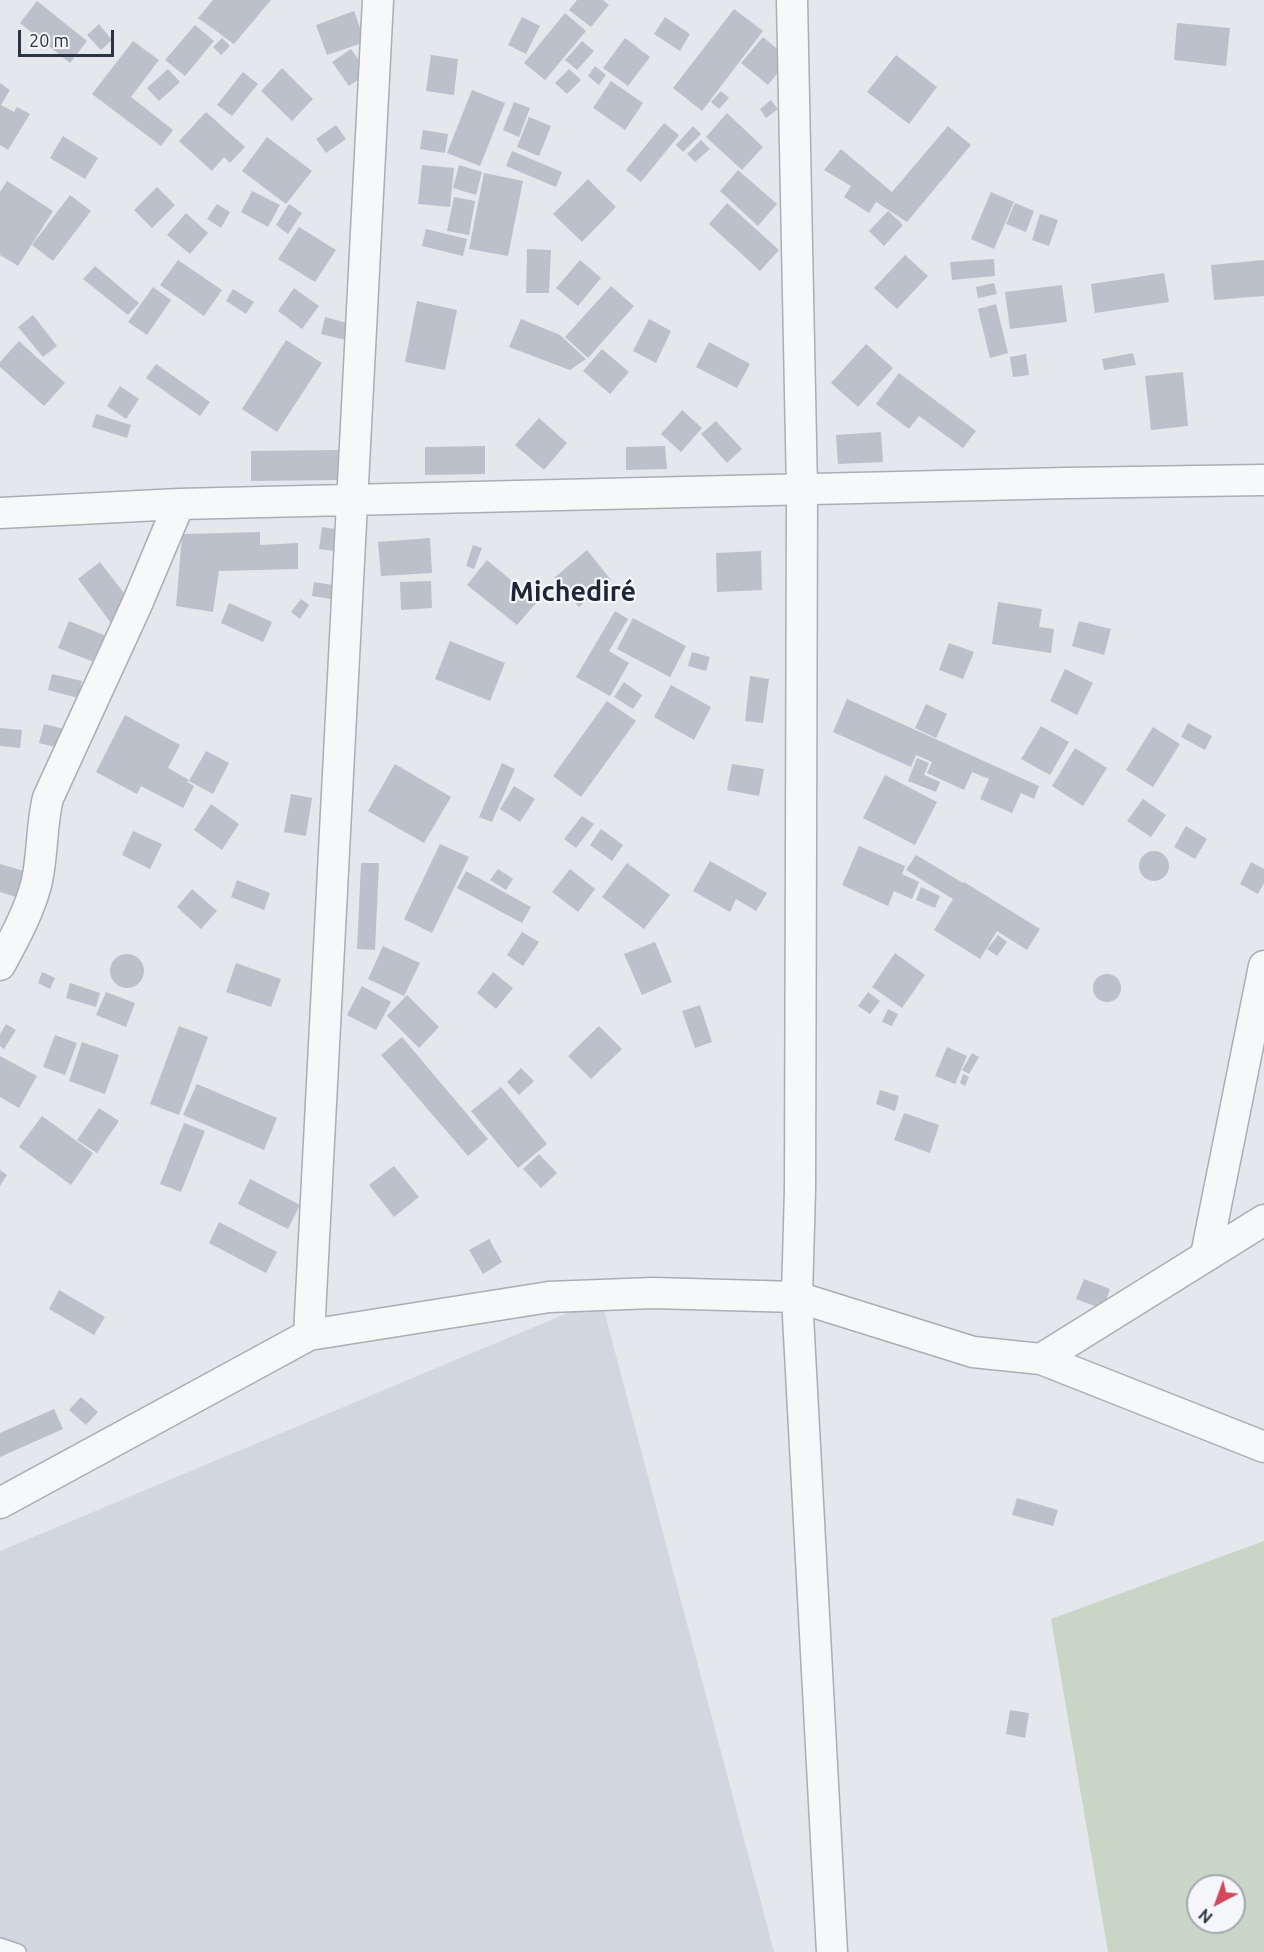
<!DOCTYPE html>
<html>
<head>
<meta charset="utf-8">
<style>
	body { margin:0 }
	#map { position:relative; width:1264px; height:1952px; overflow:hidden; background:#e4e7ec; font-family:Ubuntu,sans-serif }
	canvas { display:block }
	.north { position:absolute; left:1186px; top:1874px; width:60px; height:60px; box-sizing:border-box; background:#f4f6f9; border:2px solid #a4a8b1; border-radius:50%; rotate:221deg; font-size:16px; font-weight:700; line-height:24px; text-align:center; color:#2b3445 }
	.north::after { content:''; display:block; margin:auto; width:21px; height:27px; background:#d1495b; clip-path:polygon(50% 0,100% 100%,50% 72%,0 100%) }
	.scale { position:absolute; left:18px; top:30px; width:96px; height:27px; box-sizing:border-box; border:3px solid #2b3445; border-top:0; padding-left:8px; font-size:18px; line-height:21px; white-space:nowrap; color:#2b3445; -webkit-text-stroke:4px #f4f6f9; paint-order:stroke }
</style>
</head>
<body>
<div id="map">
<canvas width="1264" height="1952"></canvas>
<div class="north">N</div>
<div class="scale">20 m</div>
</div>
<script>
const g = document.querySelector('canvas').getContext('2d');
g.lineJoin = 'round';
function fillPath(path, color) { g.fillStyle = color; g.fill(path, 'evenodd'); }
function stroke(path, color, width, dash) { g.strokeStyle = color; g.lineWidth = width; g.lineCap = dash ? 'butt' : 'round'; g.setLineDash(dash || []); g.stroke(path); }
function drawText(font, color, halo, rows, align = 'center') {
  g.font = font + ' Ubuntu,sans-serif'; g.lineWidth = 4.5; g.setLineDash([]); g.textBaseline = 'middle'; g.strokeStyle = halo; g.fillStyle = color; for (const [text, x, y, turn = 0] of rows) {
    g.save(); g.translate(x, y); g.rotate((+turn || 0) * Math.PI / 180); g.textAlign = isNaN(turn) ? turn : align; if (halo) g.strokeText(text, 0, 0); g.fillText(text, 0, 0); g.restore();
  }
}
fillPath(new Path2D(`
	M601,1299L774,1952H0V1551Z`), '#d2d6de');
fillPath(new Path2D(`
	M1264,1541V1952H1108L1051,1619ZM1198,1886H1234V1922H1198Z`), '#c9d6c5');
fillPath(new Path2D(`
	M213,0H271L234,44L198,18Z
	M577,0H603L609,5L591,27L569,10Z
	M37,1L87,41L70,63L20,23Z
	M734,9L763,31L702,111L673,88Z
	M354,11L365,42L327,55L316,25Z
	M565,13L586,31L545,80L524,63Z
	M522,17L540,26L526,54L508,45Z
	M665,17L690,34L680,51L654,34Z
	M1177,23L1230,28L1226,66L1174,60Z
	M99,24L112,40L101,50L87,35Z
	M195,25L214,41L185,76L165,60Z
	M763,37L789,59L768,85L741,63Z
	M222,38L230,46L221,55L213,47Z
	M625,38L650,57L628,86L603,68Z
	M133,41L159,60L131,97L173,130L161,146L92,94Z
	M582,41L594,51L577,70L565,60Z
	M351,49L368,73L349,86L332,62Z
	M431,55L458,59L454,95L426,91Z
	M896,55L937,87L909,124L867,92Z
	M595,66L606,75L599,85L588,76Z
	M282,68L313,99L292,121L261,91Z
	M168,69L180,82L159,101L147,88Z
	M569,69L581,80L567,94L555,83Z
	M243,72L258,84L232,116L217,105Z
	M611,81L643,103L625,130L593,108Z
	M0,83L10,90L1,105L14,112L17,107L30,114L8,150L0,145Z
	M472,90L505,103L480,166L447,153Z
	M721,91L729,98L719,109L711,102Z
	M771,100L778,109L766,118L760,109Z
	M514,102L530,108L519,137L503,130Z
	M206,112L245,147L230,163L224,157L212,171L179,141Z
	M727,113L763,147L742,170L706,137Z
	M529,117L551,126L539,156L517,147Z
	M664,123L679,135L641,182L626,170Z
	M336,125L346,139L326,153L316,139Z
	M693,126L701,134L683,152L676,145Z
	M948,126L971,145L907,222L876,202L869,213L844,197L851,186L824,170L841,149L892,192Z
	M423,130L448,134L445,153L420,149Z
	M63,136L98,158L85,179L50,158Z
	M267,137L312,171L286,204L242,171Z
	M701,140L710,149L695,162L687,154Z
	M512,151L562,172L556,187L506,166Z
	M422,165L454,168L450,207L418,204Z
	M459,165L482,172L476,195L453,188Z
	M738,170L777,204L758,226L720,191Z
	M484,173L523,181L508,256L469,249Z
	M588,179L616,207L582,242L553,214Z
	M7,181L53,211L18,266L0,255V192Z
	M157,187L175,205L152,228L134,210Z
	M252,191L280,205L268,227L241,212Z
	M991,192L1014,202L994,249L971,239Z
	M70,195L91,211L53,261L32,245Z
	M454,197L475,201L469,235L447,231Z
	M727,203L779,250L760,271L709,224Z
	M1015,203L1034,211L1026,232L1006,224Z
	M217,204L230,212L221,228L207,219Z
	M289,204L302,213L288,234L276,225Z
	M888,211L903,225L884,246L869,231Z
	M186,213L208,233L190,254L167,235Z
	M1040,214L1058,220L1049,246L1032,240Z
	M299,227L336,250L315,282L278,259Z
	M426,229L467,239L463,256L422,246Z
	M527,249L551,250L549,293H526Z
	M905,255L928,276L897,309L874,288Z
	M994,259L995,276L952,280L950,262Z
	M178,260L222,290L204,316L160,285Z
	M580,260L601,278L578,306L556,288Z
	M1264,260V296L1214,300L1211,265Z
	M95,266L139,303L128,315L83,279Z
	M1164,273L1169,302L1095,313L1091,284Z
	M994,283L997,294L978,298L976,287Z
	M1062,285L1067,322L1010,329L1005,292Z
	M611,286L634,306L588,358L565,337Z
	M153,287L171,300L147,335L128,322Z
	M294,288L319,306L302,329L278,311Z
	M233,289L254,302L246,314L226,301Z
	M417,301L457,310L445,370L405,362Z
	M996,304L1008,353L990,358L978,309Z
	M33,315L57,346L43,357L18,327Z
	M325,317L354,325L349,341L321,334Z
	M521,319L560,335L586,359L570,370L509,347Z
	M649,319L671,331L656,363L633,351Z
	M286,340L322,363L277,432L242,409Z
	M19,341L65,383L44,406L0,367V362Z
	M709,342L750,364L737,388L696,367Z
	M866,344L893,368L858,407L831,383Z
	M602,349L629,372L610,394L583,371Z
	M1133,353L1136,365L1104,370L1102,359Z
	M1026,354L1029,375L1013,377L1010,357Z
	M156,364L210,402L200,416L146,378Z
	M1183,372L1188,426L1151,430L1145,376Z
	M899,373L976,431L963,448L919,416L909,429L876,404Z
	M120,386L139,399L126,419L107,406Z
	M682,410L702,428L681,452L661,434Z
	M96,414L131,425L127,438L92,427Z
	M539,418L567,443L544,470L515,445Z
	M716,421L742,449L727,463L701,434Z
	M881,432L883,462L838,464L836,435Z
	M485,446V474L425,475V447Z
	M665,446L667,469L626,470V447Z
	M338,450L339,480L251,481V451Z
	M322,527L336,529L334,551L319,549Z
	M260,532V545L298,543V569L219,571L213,612L176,606L182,536L185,534Z
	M430,538L432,573L381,576L378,542Z
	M473,545L482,548L474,569L466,566Z
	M587,550L611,580L579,607L554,578Z
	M761,551L762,590L717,592L716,553Z
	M487,560L537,602L517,625L467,585Z
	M100,562L134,606L111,623L78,579Z
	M431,581L432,608L401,610L400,582Z
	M314,582L333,585L331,599L312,596Z
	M301,599L309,605L300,619L291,612Z
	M998,602L1042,609L1039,627L1054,629L1051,653L992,644Z
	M229,603L272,622L263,642L221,623Z
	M615,611L628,619L609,651L629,663L610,696L576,677Z
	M633,618L686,646L670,677L617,649Z
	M69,621L109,637L99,664L58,648Z
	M1079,621L1111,629L1104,655L1072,646Z
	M450,641L505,663L490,701L435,679Z
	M949,643L974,652L963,679L939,670Z
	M692,652L710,657L706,671L688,666Z
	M1065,669L1093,683L1077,715L1050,701Z
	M52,674L82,681L78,698L48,690Z
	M750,676L769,679L763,723L745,721Z
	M624,682L642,695L633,709L614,697Z
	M671,685L711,707L694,740L654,717Z
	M847,699L1039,786L1034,799L1021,793L1012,813L980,799L989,779L972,772L964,790L927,773L932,762L916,755L911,767L833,732Z
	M607,701L636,721L581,797L553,776Z
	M926,704L947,714L936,738L915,728Z
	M125,715L180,745L168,768L189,780L187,782L194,786L183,808L141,786L137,794L96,772Z
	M1188,723L1212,736L1205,750L1181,737Z
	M44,724L72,731L68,750L39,743Z
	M1041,726L1069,742L1050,775L1021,759Z
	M1153,727L1180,744L1153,787L1126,770Z
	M0,728L22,730L20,748L0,746Z
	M1075,748L1107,768L1083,806L1052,786Z
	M206,751L229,763L213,794L189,781Z
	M917,758L929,763L924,775L940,782L936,792L908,781Z
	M502,763L515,769L492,822L479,817Z
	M395,764L451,797L424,843L368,811Z
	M732,764L764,769L759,796L727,790Z
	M885,775L937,802L915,845L863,818Z
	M514,786L535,799L520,822L500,809Z
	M291,794L312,798L306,836L284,832Z
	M1143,799L1166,815L1151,837L1127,821Z
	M211,804L239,824L222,850L194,830Z
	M582,816L594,824L576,848L564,839Z
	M1186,826L1207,839L1195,859L1174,847Z
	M601,829L623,845L612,861L590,845Z
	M133,831L162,844L150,869L122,855Z
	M440,844L469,857L432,933L404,919Z
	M859,846L905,866L902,874L919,882L912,899L894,891L888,906L842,885Z
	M1139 866a15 15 0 1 1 30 0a15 15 0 1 1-30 0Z
	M916,855L963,883L964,882L1040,929L1027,950L997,931L980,959L934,930L953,899L906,870Z
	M710,861L767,893L756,911L736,899L730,912L693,891Z
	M1251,862L1264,869V883L1258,894L1240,884Z
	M361,863H379L375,950L357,949Z
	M627,863L670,895L644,929L602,897Z
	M0,864L24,871L16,897L0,892Z
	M498,869L513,879L506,890L490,880Z
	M570,869L595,889L578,912L552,892Z
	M466,871L531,907L522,923L457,888Z
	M237,880L270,893L264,910L231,897Z
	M921,887L940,896L935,908L916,900Z
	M192,889L217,911L201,929L177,907Z
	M522,932L539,942L523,966L507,955Z
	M998,935L1007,942L997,956L987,949Z
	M655,942L672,982L642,995L624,954Z
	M383,946L420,963L404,996L368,979Z
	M895,953L925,975L902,1008L872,987Z
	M110 971a17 17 0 1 1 34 0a17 17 0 1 1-34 0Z
	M236,963L281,979L271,1007L226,992Z
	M42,972L55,978L50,989L38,983Z
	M493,972L513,988L496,1009L477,993Z
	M1093 988a14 14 0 1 1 28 0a14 14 0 1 1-28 0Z
	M70,983L100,993L96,1007L66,998Z
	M362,986L391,1002L376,1030L347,1015Z
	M106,992L135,1003L126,1027L96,1015Z
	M868,992L880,1001L870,1014L858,1006Z
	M407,995L439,1027L419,1048L387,1016Z
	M700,1005L712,1042L695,1048L682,1011Z
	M888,1009L898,1014L892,1026L882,1022Z
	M6,1024L16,1030L4,1049L0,1046V1034Z
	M179,1026L208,1037L179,1115L150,1104Z
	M599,1026L622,1049L591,1079L568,1056Z
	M55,1035L77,1043L65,1075L43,1067Z
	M402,1037L488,1139L468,1156L381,1055Z
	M82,1042L119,1055L105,1094L69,1081Z
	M947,1047L967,1056L955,1084L935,1076Z
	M972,1053L979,1057L969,1074L962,1070Z
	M0,1056L37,1076L19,1108L0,1097Z
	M521,1068L534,1081L519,1095L507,1082Z
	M963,1074L969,1077L965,1086L960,1083Z
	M197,1084L277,1118L264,1150L183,1115Z
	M501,1087L547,1144L518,1168L471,1111Z
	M880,1090L899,1096L895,1111L876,1104Z
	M99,1108L119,1121L97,1153L77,1140Z
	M904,1113L939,1125L930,1153L894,1140Z
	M42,1116L93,1153L71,1185L19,1147Z
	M184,1123L205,1131L181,1192L160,1184Z
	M539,1154L557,1173L541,1188L523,1169Z
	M394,1166L419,1197L394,1217L369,1185Z
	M0,1170L7,1175L0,1186Z
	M250,1179L300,1205L288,1229L238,1204Z
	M219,1222L277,1252L266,1273L209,1243Z
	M489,1239L502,1262L483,1274L469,1250Z
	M1084,1279L1110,1289L1103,1309L1076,1299Z
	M59,1290L105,1317L94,1335L49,1309Z
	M81,1397L98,1412L86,1425L69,1410Z
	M54,1409L63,1429L0,1457V1433Z
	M1017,1498L1058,1510L1053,1526L1012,1515Z
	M1010,1710L1029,1713L1025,1738L1006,1734Z`), '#bbc0ca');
const lane = new Path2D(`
	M0,1946L18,1952`);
const street = new Path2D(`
	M792,0L802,490L800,1189L797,1297L832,1952
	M0,513L179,504L1067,483L1264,480
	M0,965C14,939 28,914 36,885C43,857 41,826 48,798L137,604L179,504
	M1206,1255L1264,966
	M309,1335L378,0
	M1041,1359L1264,1220
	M0,1503L309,1335L549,1297L653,1293L797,1297L973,1352L1041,1359L1264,1447`);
stroke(lane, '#a9aeb7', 18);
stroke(street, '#a9aeb7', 33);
stroke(lane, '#f7f8fa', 15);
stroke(street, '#f7f8fa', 30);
drawText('bold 27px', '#1d2536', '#f4f6f9', [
	["Michediré",573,592]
]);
</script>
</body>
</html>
